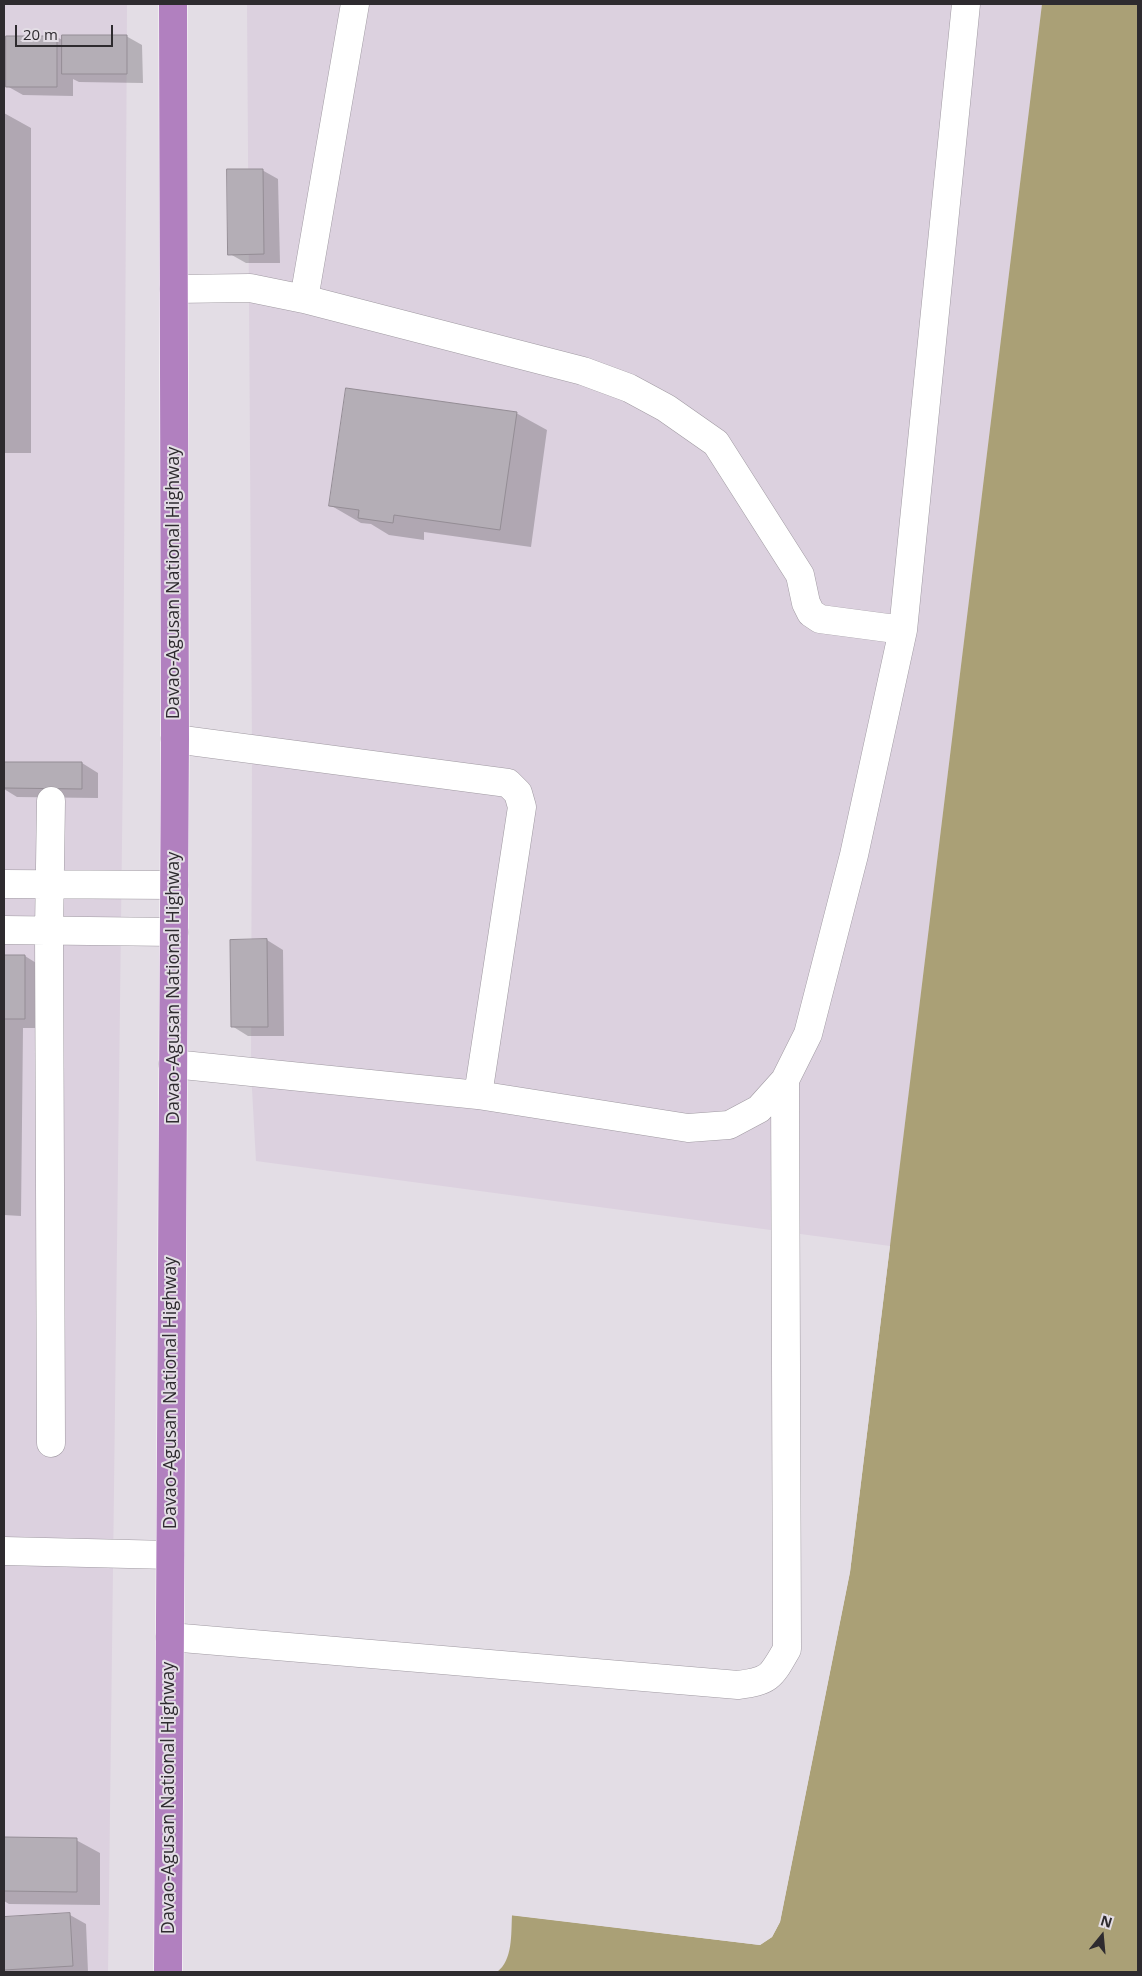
<!DOCTYPE html>
<html>
<head>
<meta charset="utf-8">
<style>
	body { margin:0 }
	#map { position:relative; width:1142px; height:1976px; overflow:hidden; background:#e3dde5; font-family:"Open Sans",sans-serif }
	canvas { display:block }
	.frame { position:absolute; inset:0; border:5px solid #2e2b2f; pointer-events:none }
	.north { position:absolute; left:1077px; top:1911px; width:50px; height:50px; -webkit-text-stroke:4px #e3dde5; paint-order:stroke; rotate:17deg; font-size:14px; font-weight:700; line-height:20px; text-align:center; color:#2e2b2f }
	.north::after { content:''; display:block; margin:auto; width:18px; height:22px; background:#2e2b2f; clip-path:polygon(50% 0,100% 100%,50% 72%,0 100%) }
	.scale { position:absolute; left:15px; top:25px; width:98px; height:22px; box-sizing:border-box; border:2px solid #2e2b2f; border-top:0; padding-left:6px; font-size:15px; line-height:18px; white-space:nowrap; color:#2e2b2f; -webkit-text-stroke:4px #e3dde5; paint-order:stroke }
</style>
</head>
<body>
<div id="map">
<canvas width="1142" height="1976"></canvas>
<div class="frame"></div>
<div class="north">N</div>
<div class="scale">20 m</div>
</div>
<script>
const g = document.querySelector('canvas').getContext('2d');
g.lineJoin = 'round';
function fillPath(path, color) { g.fillStyle = color; g.fill(path, 'evenodd'); }
function stroke(path, color, width, dash) { g.strokeStyle = color; g.lineWidth = width; g.lineCap = dash ? 'butt' : 'round'; g.setLineDash(dash || []); g.stroke(path); }
function drawText(font, color, halo, rows, align = 'center') {
  g.font = font + ' "Open Sans",sans-serif'; g.lineWidth = 4; g.setLineDash([]); g.textBaseline = 'middle'; g.strokeStyle = halo; g.fillStyle = color; for (const [text, x, y, turn = 0] of rows) {
    g.save(); g.translate(x, y); g.rotate((+turn || 0) * Math.PI / 180); g.textAlign = isNaN(turn) ? turn : align; if (halo) g.strokeText(text, 0, 0); g.fillText(text, 0, 0); g.restore();
  }
}
fillPath(new Path2D(`
	M4,4H127L123,761L108,1972H4Z
	M247,4H1042L890,1246L256,1161L251,1071L252,750Z`), '#dcd1df');
fillPath(new Path2D(`
	M1042,4H1138V1972H497C513,1960 511,1934 512,1915L760,1945L772,1937L780,1922L850,1572Z`), '#aaa076');
fillPath(new Path2D(`
	M887,1246H890L850,1572L780,1922L772,1937L760,1945L509,1915L512,1913L759,1942L770,1935L778,1921L848,1571Z`), '#e3dde5');
fillPath(new Path2D(`
	M126,36L142,45L143,83L79,82L73,79V96L23,95L7,86L57,37L64,41Z
	M4,113L31,128V453H4Z
	M262,170L278,179L280,263H246L230,254Z
	M516,413L547,430L531,547L424,532V540L389,535L371,524L361,523L330,505Z
	M4,763H82L98,773V798L17,797L4,789Z
	M267,940L283,950L284,1036H248L232,1026Z
	M4,956H25L41,966L40,1028H23L21,1216L4,1215Z
	M4,1839L76,1840L100,1853V1905L9,1904L4,1901V1918L70,1915L86,1924L88,1972H4Z`), '#0003');
const building = new Path2D(`
	M62,35H127V74H62Z
	M6,36H57V87H6Z
	M227,169H263L264,254L228,255Z
	M346,388L517,412L500,530L394,515L393,523L358,518L359,510L329,506Z
	M4,762H82V789L4,788Z
	M267,939L268,1027H231L230,940Z
	M4,955H25V1019H4Z
	M4,1837L77,1838V1892L4,1891Z
	M70,1913L73,1966L4,1970V1917Z`);
fillPath(building, '#b4aeb6');
stroke(building, '#948d95', 1);
const minor = new Path2D(`
	M174,289L250,288L304,299L583,371L629,388L666,408L716,443L800,575L806,603L811,613L820,619L903,630
	M304,299L355,4
	M175,739L508,783L518,793L522,807L478,1095
	M51,801L49,931L51,1443
	M4,884L174,885
	M4,930L174,932
	M173,1064L478,1095L688,1128L729,1125L759,1109L785,1080L808,1034L854,855L903,630L966,4
	M4,1551L170,1555
	M170,1637L738,1685C770,1681 771,1677 787,1649L785,1080`);
const highway = new Path2D(`
	M168,1972L175,739L173,4`);
stroke(minor, '#a09aa2', 29);
stroke(highway, '#fff', 29);
stroke(minor, '#fff', 28);
stroke(highway, '#b180bf', 28);
drawText('18px', '#2e2b2f', '#e3dde5', [
	["Davao-Agusan National Highway",174,583,-90],
	["Davao-Agusan National Highway",174,988,-90],
	["Davao-Agusan National Highway",171,1393,-90],
	["Davao-Agusan National Highway",169,1798,-90]
]);
</script>
</body>
</html>
